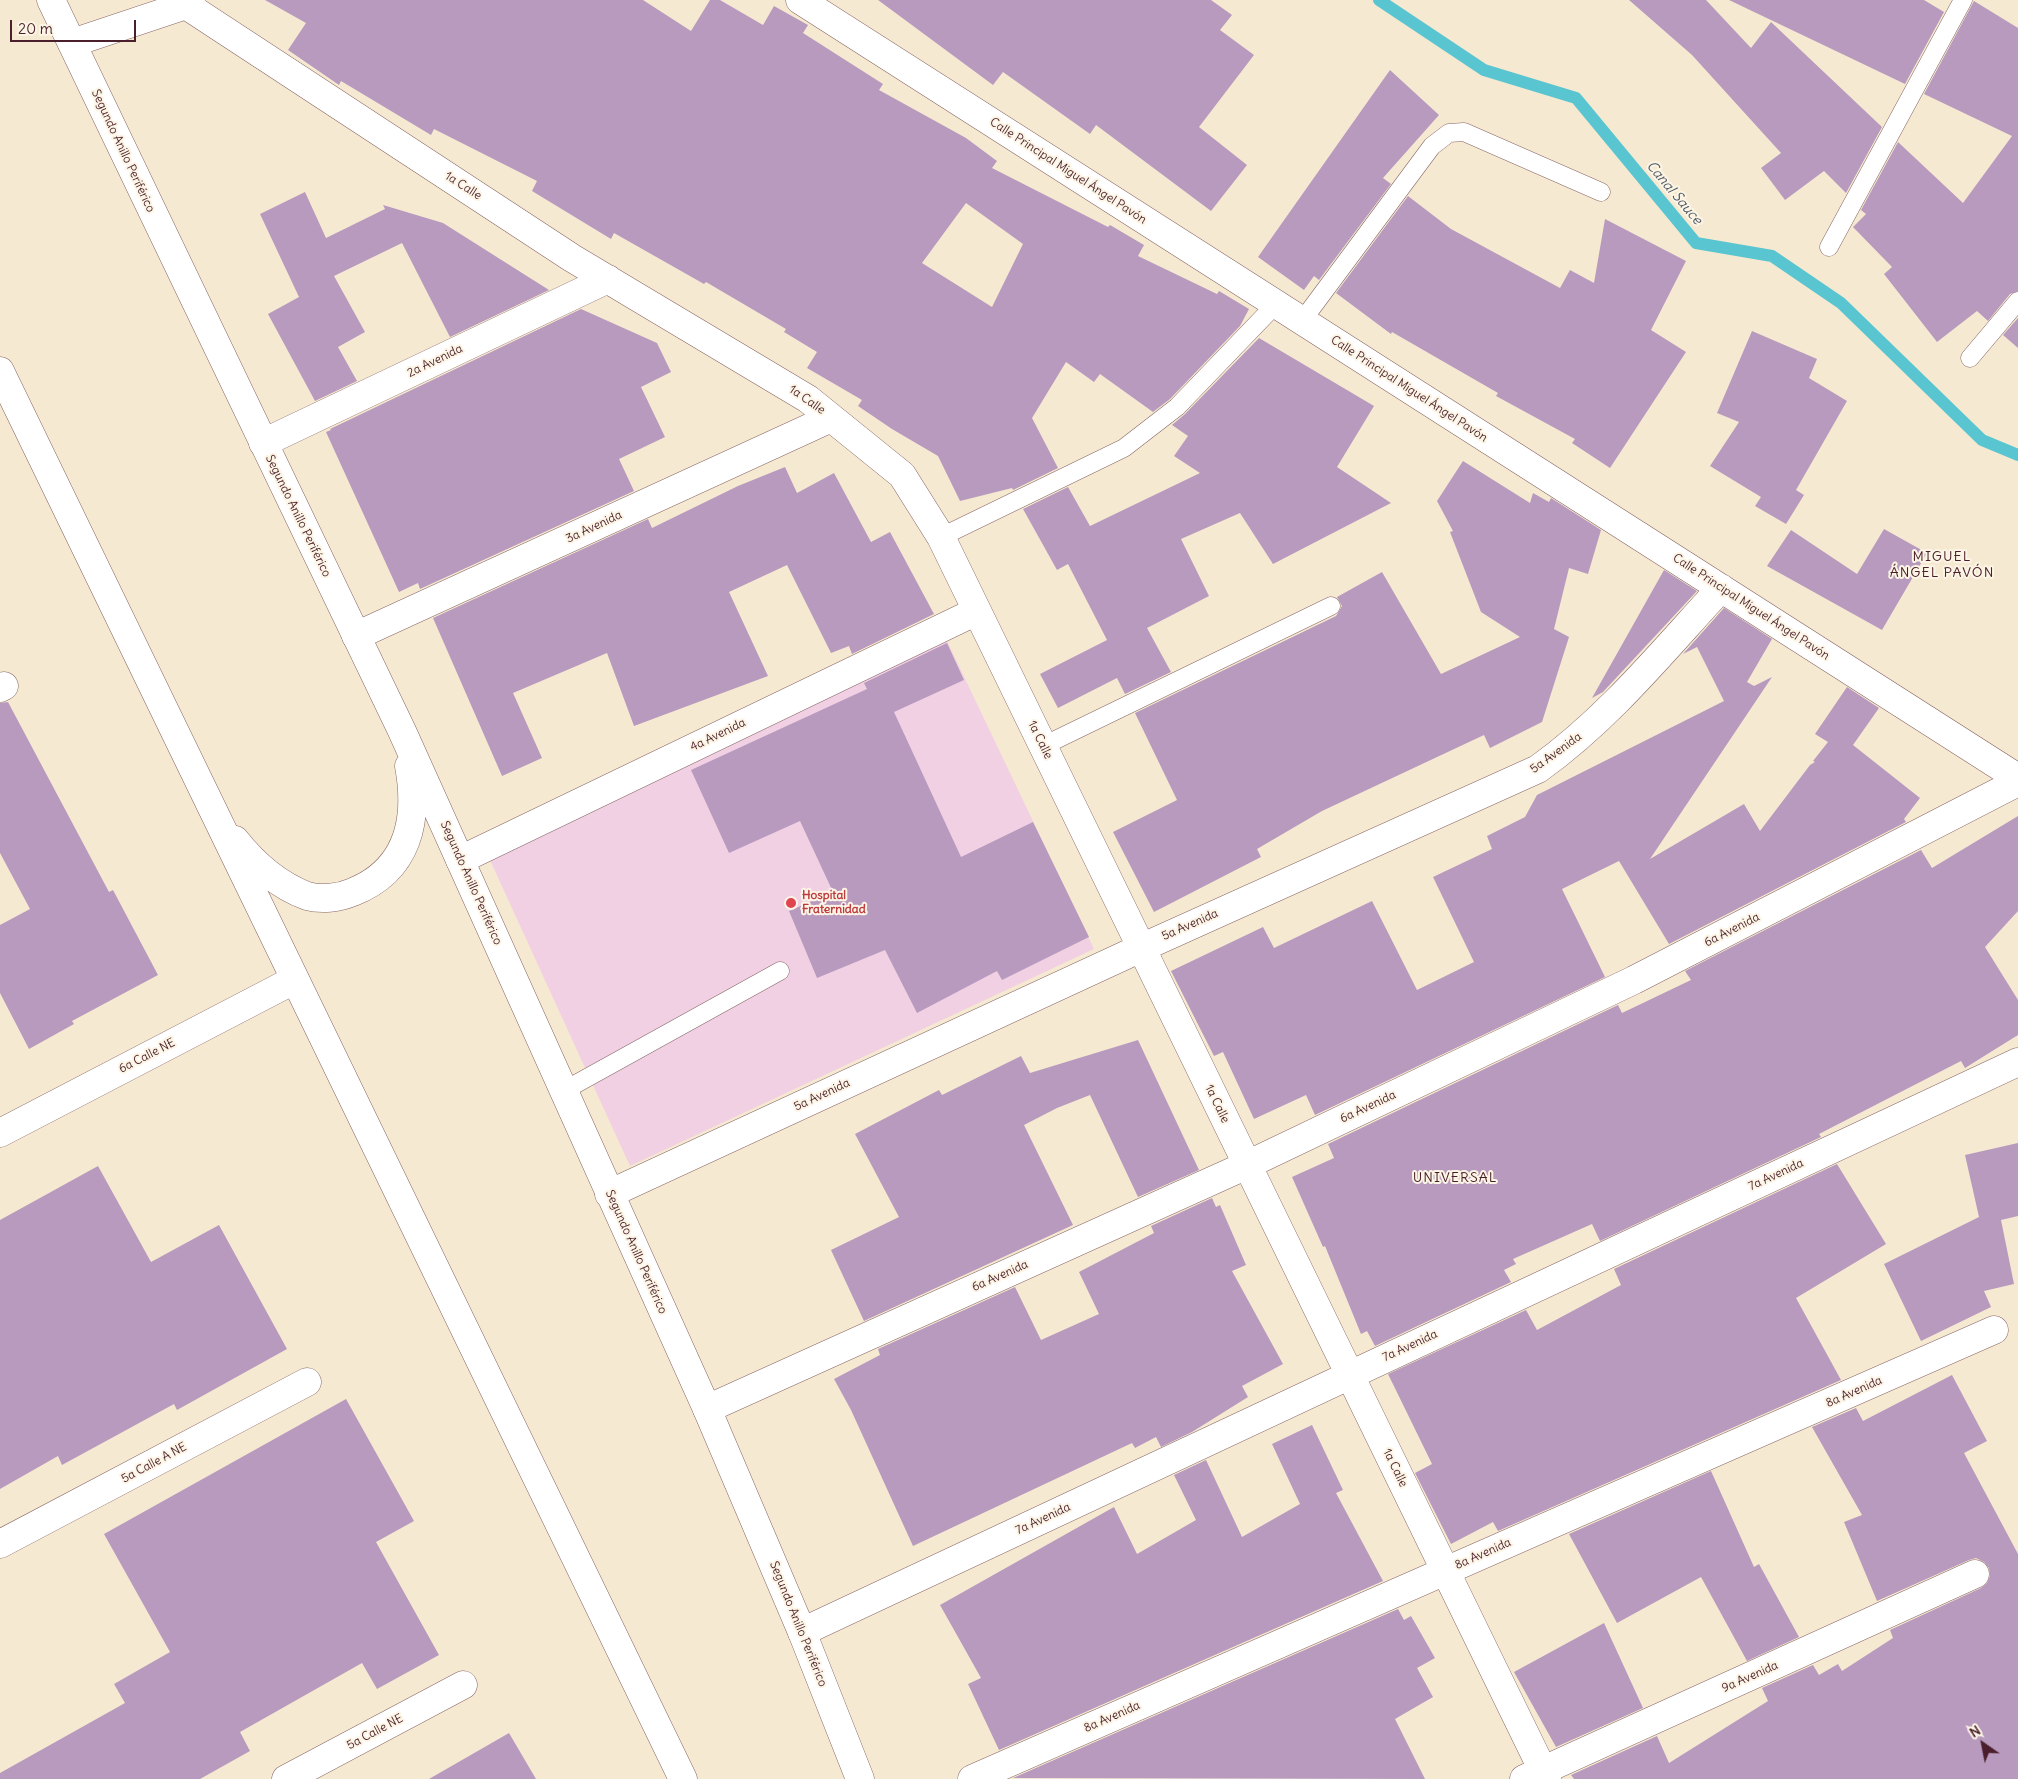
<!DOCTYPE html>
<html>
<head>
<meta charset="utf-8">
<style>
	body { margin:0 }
	#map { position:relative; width:2018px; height:1779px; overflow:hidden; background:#f6e9d1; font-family:Delius,sans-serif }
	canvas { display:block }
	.north { position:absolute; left:1958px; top:1719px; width:50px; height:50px; -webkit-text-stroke:4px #fcf5e5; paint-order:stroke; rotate:327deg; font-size:14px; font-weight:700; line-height:20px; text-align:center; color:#4a1f2b }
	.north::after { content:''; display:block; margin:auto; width:18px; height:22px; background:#4a1f2b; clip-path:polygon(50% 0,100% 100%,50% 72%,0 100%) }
	.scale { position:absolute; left:10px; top:20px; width:126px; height:22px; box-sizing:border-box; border:2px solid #4a1f2b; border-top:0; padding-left:6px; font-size:15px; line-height:18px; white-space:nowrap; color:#4a1f2b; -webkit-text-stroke:4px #fcf5e5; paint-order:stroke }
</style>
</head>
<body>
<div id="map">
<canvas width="2018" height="1779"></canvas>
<div class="north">N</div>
<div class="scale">20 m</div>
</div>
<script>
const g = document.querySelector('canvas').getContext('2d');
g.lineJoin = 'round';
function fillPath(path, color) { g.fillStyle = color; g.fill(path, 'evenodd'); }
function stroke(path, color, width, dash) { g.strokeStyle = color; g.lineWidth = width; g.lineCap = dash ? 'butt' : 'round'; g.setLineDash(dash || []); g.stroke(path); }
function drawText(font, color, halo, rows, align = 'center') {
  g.font = font + ' Delius,sans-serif'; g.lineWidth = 4; g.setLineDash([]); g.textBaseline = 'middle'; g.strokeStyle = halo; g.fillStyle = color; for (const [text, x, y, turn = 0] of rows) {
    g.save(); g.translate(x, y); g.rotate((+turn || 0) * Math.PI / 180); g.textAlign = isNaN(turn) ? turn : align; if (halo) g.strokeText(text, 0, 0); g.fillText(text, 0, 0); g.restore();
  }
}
fillPath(new Path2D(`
	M947,641L1094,949L630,1166L489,858Z`), '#f1d0e3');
stroke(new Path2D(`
	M1379,0L1484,70L1576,98L1696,243L1772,256L1841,303L1982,440L2018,455`), '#59c5d0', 12);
fillPath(new Path2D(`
	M265,0H643L691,31L710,0H720L763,25L774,6L808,25L803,33L883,84L879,90L966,138L997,161L992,168L1108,227L1110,225L1144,245L1138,256L1217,294L1219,291L1249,309L1240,326L1170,399L1153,412L1100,374L1094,382L1066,362L1032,418L1058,468L1013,490L1012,488L960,501L938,456L892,429L858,406L862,400L807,368L817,352L784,332L786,329L706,282L704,284L614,233L611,239L532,191L537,181L434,129L431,135L341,81L339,85L288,50L306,23ZM966,203L1023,244L992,307L922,263Z
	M878,0H1211L1232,15L1220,30L1254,55L1199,127L1247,165L1211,211L1096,125L1090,134L1003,72L993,85Z
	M1629,0H1706L1751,48L1771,22L1882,127L1846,193L1824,171L1785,200L1761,168L1781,153L1692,55Z
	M1729,0H1924L1944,12L1905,84Z
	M1974,1L2018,28V291L2010,294L1988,321L1977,311L1937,342L1884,274L1892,267L1853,227L1866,214L1861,210L1898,142L1963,203L2012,136L1924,94Z
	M1390,70L1439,115L1383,178L1391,184L1319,280L1314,276L1304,290L1258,257Z
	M305,192L326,238L385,209L383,205L443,223L549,290L450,337L402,243L334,276L365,332L338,347L357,381L315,401L268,314L299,297L260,214Z
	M1408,196L1451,229L1560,288L1570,270L1594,283L1605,219L1686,261L1651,330L1686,352L1610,468L1572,443L1575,439L1496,396L1498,393L1392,332L1391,334L1336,293Z
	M581,309L657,343L671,372L641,387L665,437L619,459L634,491L420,589L418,583L399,592L326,432L331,430L330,429Z
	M2018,318V348L2003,335Z
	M1752,331L1817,359L1809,378L1847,401L1796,490L1804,495L1786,524L1755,506L1761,497L1710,466L1739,422L1717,413Z
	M1259,338L1374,406L1337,467L1391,503L1273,564L1240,513L1181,539L1209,596L1147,628L1171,672L1125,694L1117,678L1058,708L1040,674L1107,640L1068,564L1057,570L1023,509L1068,487L1090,526L1200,473L1174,456L1188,436L1172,425L1185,414Z
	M1463,461L1530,503L1533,493L1549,502L1551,498L1601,530L1588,574L1569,568L1554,629L1569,637L1542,722L1490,748L1484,735L1322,811L1257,849L1261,857L1154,912L1113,832L1177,800L1135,713L1336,616L1342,606L1337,597L1382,572L1441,674L1520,637L1481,612L1450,532L1453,531L1437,501Z
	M785,467L797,493L834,473L871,542L890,532L934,614L852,654L849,646L831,653L787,565L729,592L768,676L634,726L607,653L513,693L542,758L502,776L433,618L648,519L652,528L738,486Z
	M1884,529L1927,553L1882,630L1767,566L1791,530L1857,574Z
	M1664,570L1697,591L1603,692L1592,698Z
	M1724,608L1772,639L1747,682L1754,686L1772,677L1650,859L1744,804L1760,831L1810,765L1815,762L1813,761L1828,742L1815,734L1847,687L1879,708L1853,745L1920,798L1904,819L1906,822L1669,944L1619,861L1562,889L1605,977L1315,1115L1306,1095L1254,1119L1223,1052L1214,1056L1171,971L1263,927L1274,948L1372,901L1417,990L1474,962L1433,877L1492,849L1487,836L1525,817L1537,795L1724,701L1697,647L1683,654Z
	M947,643L964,680L894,712L961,857L1033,822L1089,937L1002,980L997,971L917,1013L885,950L817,978L789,911L833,892L800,821L729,853L691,770L867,689L864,683Z
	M8,702L109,892L113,890L158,975L72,1021L74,1024L29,1049L0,993V925L30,909L0,853V703Z
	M2018,816V911L1985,947L2018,1000V1035L1965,1068L1961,1061L1819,1134L1821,1137L1600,1241L1592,1224L1513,1259L1516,1264L1504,1270L1511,1282L1375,1346L1367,1331L1361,1334L1325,1246L1323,1247L1292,1177L1334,1158L1328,1144L1618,1005L1622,1013L1691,980L1685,971L1921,850L1932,868Z
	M1138,1040L1199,1170L1138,1197L1090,1095L1057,1108L1024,1125L1073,1225L864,1321L831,1250L899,1217L855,1134L939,1090L942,1095L1021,1056L1030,1073Z
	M2018,1143V1216L2001,1220L2014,1284L1984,1291L1991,1307L1921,1341L1884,1264L1979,1217L1965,1155Z
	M1837,1164L1886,1244L1796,1298L1841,1380L1498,1531L1493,1522L1451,1544L1415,1473L1432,1464L1388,1374L1526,1310L1537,1330L1621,1285L1614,1269Z
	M98,1166L151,1262L219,1225L287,1349L177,1410L174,1404L62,1465L58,1456L0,1489V1220Z
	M1212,1198L1216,1207L1220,1205L1246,1265L1232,1271L1283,1364L1242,1386L1248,1397L1192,1432L1161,1447L1156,1437L1135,1448L1132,1443L913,1546L851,1410L834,1379L880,1355L878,1349L1015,1287L1041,1340L1099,1314L1079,1272L1154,1233L1151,1226Z
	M1952,1375L1987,1441L1964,1453L2018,1554V1779H1574L1571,1775L1657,1736L1669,1763L1768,1701L1762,1688L1813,1665L1819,1675L1838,1664L1842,1671L1893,1638L1890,1630L1981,1588L1987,1583L1990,1576L1989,1568L1984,1562L1976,1558L1969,1560L1877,1601L1844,1522L1862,1515L1812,1427L1856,1408L1863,1421Z
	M346,1399L414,1521L376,1542L439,1655L377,1689L362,1663L240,1732L250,1751L200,1779H0V1773L125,1703L114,1684L170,1652L104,1534Z
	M1312,1425L1343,1490L1336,1493L1383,1581L999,1750L968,1684L981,1678L940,1605L1114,1507L1137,1554L1196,1520L1174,1475L1206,1460L1242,1537L1300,1504L1272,1444Z
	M1711,1471L1754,1567L1759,1564L1799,1637L1747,1661L1701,1577L1617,1623L1569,1534Z
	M1398,1609L1404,1620L1411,1616L1435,1658L1417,1668L1433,1697L1395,1719L1425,1779L1013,1778Z
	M1604,1623L1643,1708L1556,1747L1514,1672Z
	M509,1733L536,1779H429Z`), '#b89abf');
const lane = new Path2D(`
	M1829,247L1963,0
	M1302,321L1432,146L1449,133L1464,132L1601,192
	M1970,358L2018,301
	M941,537L1124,448L1177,407L1276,304
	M1043,746L1331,606
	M565,1090L780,971`);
const street = new Path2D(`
	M800,0L2018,778
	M186,5L572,258L808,399L902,475L941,537L1547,1779
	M72,43L186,5L191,0
	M263,443L608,279
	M356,636L831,418
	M0,688L4,686
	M460,860L977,611
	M0,1133L294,980
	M609,1194L1141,948L1538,769C1608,719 1663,651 1721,588
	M707,1409L1247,1165L1634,980L2018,782
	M0,1544L307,1382
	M802,1632L2018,1062
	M286,1779L463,1685
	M972,1779L1994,1330
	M1524,1779L1975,1574`);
const primary = new Path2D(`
	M51,0L402,731L460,860L707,1409L802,1632L860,1779
	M0,371L683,1779
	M235,840C254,864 278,885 307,896C321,900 339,898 353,892C408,870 419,821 409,766`);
stroke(lane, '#866665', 19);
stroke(street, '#866665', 29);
stroke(primary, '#866665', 29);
stroke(lane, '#fff', 18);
stroke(street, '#fff', 28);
stroke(primary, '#fff', 28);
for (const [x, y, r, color] of [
	[791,903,6,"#e0444e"]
]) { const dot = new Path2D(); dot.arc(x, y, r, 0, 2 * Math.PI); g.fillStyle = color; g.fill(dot); stroke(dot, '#fcf5e5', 2); }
drawText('12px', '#4a1f2b', '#fcf5e5', [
	["Segundo Anillo Periférico",123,151,65],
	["Calle Principal Miguel Ángel Pavón",1068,171,33],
	["1a Calle",463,186,33],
	["2a Avenida",435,361,-26],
	["Calle Principal Miguel Ángel Pavón",1409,389,33],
	["1a Calle",807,400,35],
	["Segundo Anillo Periférico",298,516,64],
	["3a Avenida",594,527,-25],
	["Calle Principal Miguel Ángel Pavón",1751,607,33],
	["4a Avenida",718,735,-26],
	["1a Calle",1040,740,64],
	["5a Avenida",1556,753,-36],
	["Segundo Anillo Periférico",471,883,66],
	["5a Avenida",1190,925,-24],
	["6a Avenida",1732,930,-27],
	["6a Calle NE",147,1056,-27],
	["5a Avenida",822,1095,-25],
	["1a Calle",1217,1104,64],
	["6a Avenida",1368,1107,-25],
	["7a Avenida",1776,1175,-25],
	["Segundo Anillo Periférico",636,1252,66],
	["6a Avenida",1000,1276,-24],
	["7a Avenida",1410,1346,-25],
	["8a Avenida",1854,1392,-24],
	["5a Calle A NE",154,1463,-28],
	["1a Calle",1395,1468,64],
	["7a Avenida",1043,1519,-25],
	["8a Avenida",1483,1554,-24],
	["Segundo Anillo Periférico",798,1624,68],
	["9a Avenida",1750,1677,-24],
	["8a Avenida",1112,1717,-24],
	["5a Calle NE",375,1732,-28]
]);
drawText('bold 12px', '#be3a42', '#fcf5e5', [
	["Hospital",802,896],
	["Fraternidad",802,910]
], 'left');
drawText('italic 14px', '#4f5965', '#fcf5e5', [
	["Canal Sauce",1674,193,50]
]);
g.letterSpacing = '1px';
drawText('14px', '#4a1f2b', '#fcf5e5', [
	["MIGUEL",1942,557],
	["ÁNGEL PAVÓN",1942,573],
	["UNIVERSAL",1455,1178]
]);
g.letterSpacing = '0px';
</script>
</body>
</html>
